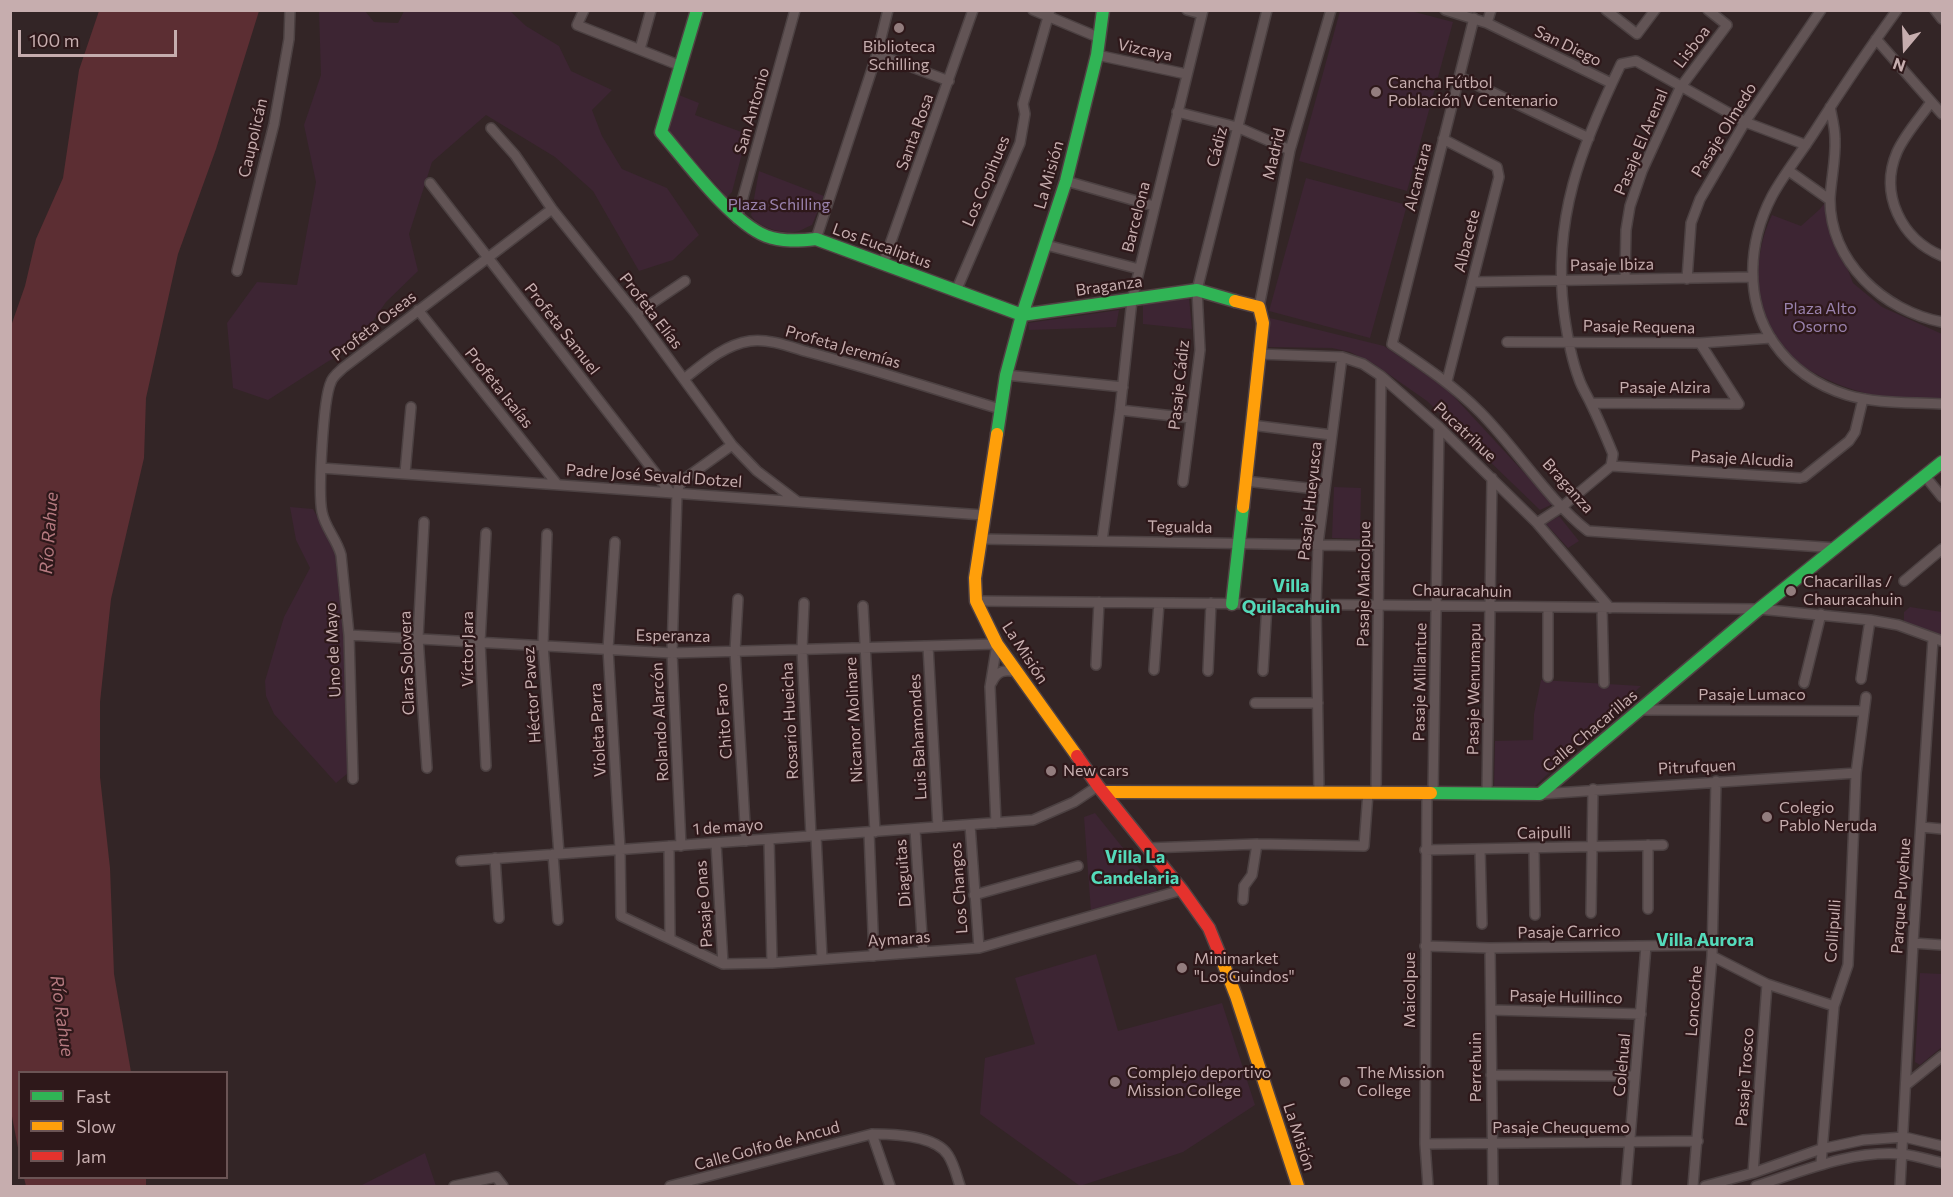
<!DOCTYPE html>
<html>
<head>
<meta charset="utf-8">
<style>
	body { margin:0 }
	#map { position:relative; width:1953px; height:1197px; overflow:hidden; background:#332526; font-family:Commissioner,sans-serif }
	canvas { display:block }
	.frame { position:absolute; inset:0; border:12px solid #c6adae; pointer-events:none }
	.legend { position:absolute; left:18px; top:1071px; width:210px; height:108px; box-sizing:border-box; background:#2e181a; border:2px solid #6b5455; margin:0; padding:8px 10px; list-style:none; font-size:18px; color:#c6adae }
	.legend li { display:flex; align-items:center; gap:12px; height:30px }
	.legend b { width:30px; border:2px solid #6b5455 }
	.north { position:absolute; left:1875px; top:18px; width:60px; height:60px; -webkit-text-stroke:4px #2e181a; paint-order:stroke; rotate:199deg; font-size:16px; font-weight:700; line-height:24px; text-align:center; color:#c6adae }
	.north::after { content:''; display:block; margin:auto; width:21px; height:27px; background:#c6adae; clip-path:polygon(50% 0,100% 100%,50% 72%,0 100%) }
	.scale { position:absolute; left:18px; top:30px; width:159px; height:27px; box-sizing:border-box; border:3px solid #c6adae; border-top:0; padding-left:8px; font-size:18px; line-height:21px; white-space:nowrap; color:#c6adae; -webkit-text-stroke:4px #2e181a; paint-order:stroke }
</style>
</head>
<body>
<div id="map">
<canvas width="1953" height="1197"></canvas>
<div class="frame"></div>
<ul class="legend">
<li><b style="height:8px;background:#30b455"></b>Fast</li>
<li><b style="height:8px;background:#ff9f0a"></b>Slow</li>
<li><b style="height:8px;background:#e5322d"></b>Jam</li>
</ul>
<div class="north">N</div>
<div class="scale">100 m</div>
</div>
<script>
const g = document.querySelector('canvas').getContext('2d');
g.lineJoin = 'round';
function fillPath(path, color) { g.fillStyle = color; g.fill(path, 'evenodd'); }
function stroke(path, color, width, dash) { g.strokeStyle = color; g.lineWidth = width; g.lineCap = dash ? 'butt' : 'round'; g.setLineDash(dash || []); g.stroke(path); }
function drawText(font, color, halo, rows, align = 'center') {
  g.font = font + ' Commissioner,sans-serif'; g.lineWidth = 4.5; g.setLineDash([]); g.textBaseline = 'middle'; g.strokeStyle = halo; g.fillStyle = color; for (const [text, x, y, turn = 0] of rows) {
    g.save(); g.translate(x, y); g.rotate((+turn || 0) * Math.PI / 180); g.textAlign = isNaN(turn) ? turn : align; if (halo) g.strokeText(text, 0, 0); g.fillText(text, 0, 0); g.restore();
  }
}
fillPath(new Path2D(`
	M319,11H365L374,22L398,23L404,11H510L526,26L559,46L571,71L612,90L592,110L602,136L622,169L667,188L699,235L673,260L639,271L593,191L555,157L486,115L432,162L409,234L418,271L386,302L355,347L327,362L268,400L233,388L227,323L257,282L297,285L316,182L304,125L321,75Z
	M1340,11H1411L1453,22L1407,191L1299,161Z
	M679,95L699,103L695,115L747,134L732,192L727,197L669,132Z
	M759,171L824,196L812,225C806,227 800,232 794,232C780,233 757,227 751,215Z
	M1306,178L1407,205L1370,338L1269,311Z
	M1827,200L1843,257L1853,283L1882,307L1942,334V402C1918,399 1892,399 1869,394C1842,388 1806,372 1786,353C1751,320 1752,255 1772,215L1801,226L1820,209Z
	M1189,298L1192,329L1143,324V304Z
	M1119,310L1116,327L1029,330L1028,323Z
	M1270,318L1384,346L1447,389L1553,504L1540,510L1427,401L1374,364L1350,352L1332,348L1268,347Z
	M1334,487L1361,488L1360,539L1332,538Z
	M290,507L313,509L335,549L345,649L348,773L336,783L274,714L266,696L265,681L284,617L310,568L296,540Z
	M1559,516L1579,541L1568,548L1546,524Z
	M1910,607L1942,612V635L1904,622V612Z
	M1541,680L1641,686L1532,789L1494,788L1495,741L1533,740L1534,714Z
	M1095,813L1159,893L1091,912L1084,817Z
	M1096,954L1118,1031L1222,1003L1255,1105L1183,1152L1080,1186L980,1114L985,1058L1035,1044L1015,978Z
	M1920,973L1942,974V1047L1920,1065L1915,1062Z
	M425,1153L436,1186H360Z`), '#3d2533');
fillPath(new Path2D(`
	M99,11H259L216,149L178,254L146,398L144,458L111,599L100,702V777L110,868L114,974L131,1072H20L19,1153L10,1106L11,326L25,286L36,239L63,178L79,70Z
	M24,1178H146V1186H26Z`), '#5c2e33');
const street = new Path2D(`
	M584,10L577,25L681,66
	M1033,10L1100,38
	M1187,10L1202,14
	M1445,10L1487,23L1611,83
	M1606,10L1637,34L1655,10
	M1897,10C1868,50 1841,90 1815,131C1801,153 1784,174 1772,196C1748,242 1744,300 1774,343C1792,369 1818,386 1847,395C1877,404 1912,402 1942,404
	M1935,10L1942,19
	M1474,18L1392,344C1423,365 1453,385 1480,412C1516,448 1548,500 1588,531L1837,548
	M1487,23L1491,10
	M1876,39L1942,114
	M640,49L651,10
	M877,54L949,81
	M1097,55L1186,74
	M1460,77L1589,138
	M1931,102C1920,118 1905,134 1897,152C1879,194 1901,239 1942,256
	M1830,107C1832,117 1835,128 1835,139C1836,159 1831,179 1830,199C1830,262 1884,311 1942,322
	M1177,112L1237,127L1290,150
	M491,128L515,155L552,209L636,314L732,445L757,471L798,502
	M1443,139L1497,167L1499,177L1447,381
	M1789,171L1830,200
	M1066,181L1154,206
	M430,183L670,492
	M737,219L795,10
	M816,239L877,54L888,10
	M1046,245L1139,269
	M883,264L973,10
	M237,271L274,124L289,39L290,10
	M1625,279L1626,230L1630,206L1642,171L1680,88L1727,25L1708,10
	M1687,279L1691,223L1700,199L1745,122L1821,10
	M1472,282L1753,277
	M956,291L1020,143L1025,114L1023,104L1050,10
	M1259,307L1290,150L1331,10
	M418,310L557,484
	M636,314L685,281
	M1507,342L1700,343L1771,338
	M1700,343L1739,404
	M1258,354L1342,357L1363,364L1381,376L1439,427L1537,523L1610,608
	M1006,375L1123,387
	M684,379C704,363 724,345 750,341C768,338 791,347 808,352C873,369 936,390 1000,409
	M1591,403L1739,404
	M1120,410L1191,418
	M1251,425L1332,435
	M1611,466L1800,478L1804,477L1849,441L1855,432L1863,399
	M321,468L983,515
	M405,473L411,407
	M1925,476L1942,497
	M1245,481L1325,490
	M1183,482L1200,350L1197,290L1267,10
	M424,522L418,638L427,768
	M1537,523L1563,506L1611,466L1613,454C1606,437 1599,420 1591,404C1587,395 1582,388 1579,379C1571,358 1567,335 1564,313C1552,219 1581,147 1621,64L1636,61L1745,122L1806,145
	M486,533L480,642L486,766
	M547,534L543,645L559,854
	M980,539L1379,546
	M1102,541L1120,410L1132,300L1203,10
	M615,542L608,649L620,849L621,916L723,964L772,963L979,948L1182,890
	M1904,581L1942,549
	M738,599L735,651L746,841
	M976,601L1759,609L1870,620L1898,625L1942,641
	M804,603L802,649L811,836
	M863,606L875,832
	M1602,608L1604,683
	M349,635L672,653L997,644L990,687L996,823
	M928,646L938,827
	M1096,665L1099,602
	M1154,670L1159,603
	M1208,671L1211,603
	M1263,671L1267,604
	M1548,677V607
	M1861,679L1870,620
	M992,682C997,671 1005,669 1016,672
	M1804,683L1821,614
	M1255,703H1318
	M1641,710L1863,711
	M353,779L349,635L341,555C337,539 325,528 322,512C318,493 323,399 331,382C333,376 339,372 343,368L552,209
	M1319,793L1316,605L1318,544L1342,357
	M1376,793L1381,376
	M1427,793L1425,1144L1428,1186
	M1433,793L1439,427
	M1487,793L1492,478
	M1541,794L1856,773
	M970,825L979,948
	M1921,827L1942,829
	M915,829L923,952
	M869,832L874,956
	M816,836L822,959
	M769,839L772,963
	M716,843L723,964
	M1648,845V909
	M669,846L670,938
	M681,846L672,653L677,493L679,486L683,480L732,445
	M1148,848L1257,844L1364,846L1368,793
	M1534,848L1535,915
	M1480,849L1482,924
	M1425,850L1663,845
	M553,854L558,920
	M495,858L499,918
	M461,861L1033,820L1074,802L1098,786
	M974,895L1078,866
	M1243,900L1244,886L1252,875L1257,844
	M1591,913L1593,789
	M1913,943L1942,945
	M1425,946L1490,948L1713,945
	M1490,948L1493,1186
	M1712,956L1767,984L1834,1006
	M1491,1010L1641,1014
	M1491,1075L1635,1076
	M1906,1085L1942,1056
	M872,1134L890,1186
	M1425,1144L1698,1141
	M1821,1164L1834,1006L1848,965L1856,773L1866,697
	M1753,1173L1767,984
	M454,1186L496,1177L503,1186
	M670,1186L872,1134C893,1134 935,1135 948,1155C954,1164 957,1177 960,1186
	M1626,1186L1646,946
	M1693,1186L1712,956L1716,781
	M1705,1186L1753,1173L1821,1149L1863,1140L1904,1137L1942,1146
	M1756,1186C1803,1171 1851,1150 1901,1154C1915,1155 1929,1160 1942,1163
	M1900,1186L1913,943L1933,639`);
const fast = new Path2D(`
	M697,10L661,132C686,161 731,222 766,236C782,242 799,241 816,239L1022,315L1197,290L1235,301
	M997,434L1006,375L1022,315L1066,181L1097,55L1103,10
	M1232,604L1243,507
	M1431,793L1540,794L1759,609L1942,462`);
const slow = new Path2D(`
	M1235,301L1259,307L1263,323L1243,507
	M997,434L975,578L976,601L997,644L1077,756
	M1104,792L1431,793
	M1220,955L1236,996L1298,1186`);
const jam = new Path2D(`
	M1077,756L1098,786L1182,890L1209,928L1220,955`);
stroke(street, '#4c4142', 12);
stroke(fast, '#504243', 15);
stroke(slow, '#504243', 15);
stroke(jam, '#504243', 15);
stroke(street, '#625455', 9);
stroke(fast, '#30b455', 12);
stroke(slow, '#ff9f0a', 12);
stroke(jam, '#e5322d', 12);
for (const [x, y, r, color] of [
	[899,28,6,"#937d7e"],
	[1376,92,6,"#937d7e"],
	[1791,591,6,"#937d7e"],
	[1051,771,6,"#937d7e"],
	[1767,817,6,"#937d7e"],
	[1182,968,6,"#937d7e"],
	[1115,1082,6,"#937d7e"],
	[1345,1082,6,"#937d7e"]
]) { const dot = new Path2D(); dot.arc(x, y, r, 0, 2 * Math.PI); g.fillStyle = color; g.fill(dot); stroke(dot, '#2e181a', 2); }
drawText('16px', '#c6adae', '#2e181a', [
	["San Diego",1568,46,26],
	["Lisboa",1692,47,-53],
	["Vizcaya",1145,50,12],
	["San Antonio",752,111,-74],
	["Pasaje Olmedo",1724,130,-58],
	["Santa Rosa",915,132,-70],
	["Caupolicán",253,138,-77],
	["Pasaje El Arenal",1641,142,-67],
	["Cádiz",1217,147,-76],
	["Madrid",1274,154,-77],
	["La Misión",1049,175,-74],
	["Alcantara",1418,177,-76],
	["Los Copihues",986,181,-67],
	["Barcelona",1136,217,-76],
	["Albacete",1467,241,-76],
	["Los Eucaliptus",882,246,20],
	["Pasaje Ibiza",1612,265,-1],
	["Braganza",1109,286,-8],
	["Profeta Elías",651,311,52],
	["Profeta Oseas",374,326,-38],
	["Pasaje Requena",1639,327,1],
	["Profeta Samuel",562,329,52],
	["Profeta Jeremías",843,347,16],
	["Pasaje Cádiz",1179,385,-84],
	["Profeta Isaías",499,388,51],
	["Pasaje Alzira",1665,388],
	["Pucatrihue",1465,432,43],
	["Pasaje Alcudia",1742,459,3],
	["Padre José Sevald Dotzel",654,476,4],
	["Braganza",1568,486,48],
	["Pasaje Hueyusca",1310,501,-84],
	["Tegualda",1180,527,1],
	["Pasaje Maicolpue",1364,584,-89],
	["Chauracahuin",1462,591,1],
	["Esperanza",673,636,1],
	["Víctor Jara",468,649,-90],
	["Uno de Mayo",333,650,-93],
	["La Misión",1025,653,57],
	["Clara Solovera",407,663,-92],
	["Pasaje Millantue",1420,682,-89],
	["Pasaje Wenumapu",1474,689,-89],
	["Héctor Pavez",532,695,-94],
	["Pasaje Lumaco",1752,695],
	["Nicanor Molinare",854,720,-93],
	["Chito Faro",724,721,-94],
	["Rosario Hueicha",790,721,-93],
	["Rolando Alarcón",660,722,-93],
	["Violeta Parra",598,730,-93],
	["Calle Chacarillas",1590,731,-40],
	["Luis Bahamondes",918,737,-93],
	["Pitrufquen",1697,767,-3],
	["1 de mayo",728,827,-4],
	["Caipulli",1544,833,-1],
	["Diaguitas",903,873,-94],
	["Los Changos",959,888,-94],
	["Parque Puyehue",1901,896,-86],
	["Pasaje Onas",704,904,-94],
	["Collipulli",1833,931,-86],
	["Pasaje Carrico",1569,932,-1],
	["Aymaras",899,939,-4],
	["Maicolpue",1410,990,-90],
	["Pasaje Huillinco",1566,997,1],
	["Loncoche",1694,1001,-86],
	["Colehual",1622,1065,-85],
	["Perrehuin",1476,1067,-90],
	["Pasaje Trosco",1745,1077,-86],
	["Pasaje Cheuquemo",1561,1128],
	["La Misión",1299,1137,72],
	["Calle Golfo de Ancud",767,1146,-15]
]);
drawText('16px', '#c6adae', '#2e181a', [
	["Biblioteca",899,47,"center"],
	["Schilling",899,65,"center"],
	["Cancha Fútbol",1388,83],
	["Población V Centenario",1388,101],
	["Chacarillas /",1803,582],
	["Chauracahuin",1803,600],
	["New cars",1063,771],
	["Colegio",1779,808],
	["Pablo Neruda",1779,826],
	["Minimarket",1194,959],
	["\"Los Guindos\"",1194,977],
	["Complejo deportivo",1127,1073],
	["Mission College",1127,1091],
	["The Mission",1357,1073],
	["College",1357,1091]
], 'left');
drawText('16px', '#9982ad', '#2e181a', [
	["Plaza Schilling",779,205],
	["Plaza Alto",1820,309],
	["Osorno",1820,327]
]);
drawText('italic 18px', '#b57a80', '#2e181a', [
	["Río Rahue",49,533,-86],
	["Río Rahue",62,1016,82]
]);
drawText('bold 18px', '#54daba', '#2e181a', [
	["Villa",1291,586],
	["Quilacahuin",1291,607],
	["Villa La",1135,857],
	["Candelaria",1135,878],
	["Villa Aurora",1705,940]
]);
</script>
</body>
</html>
